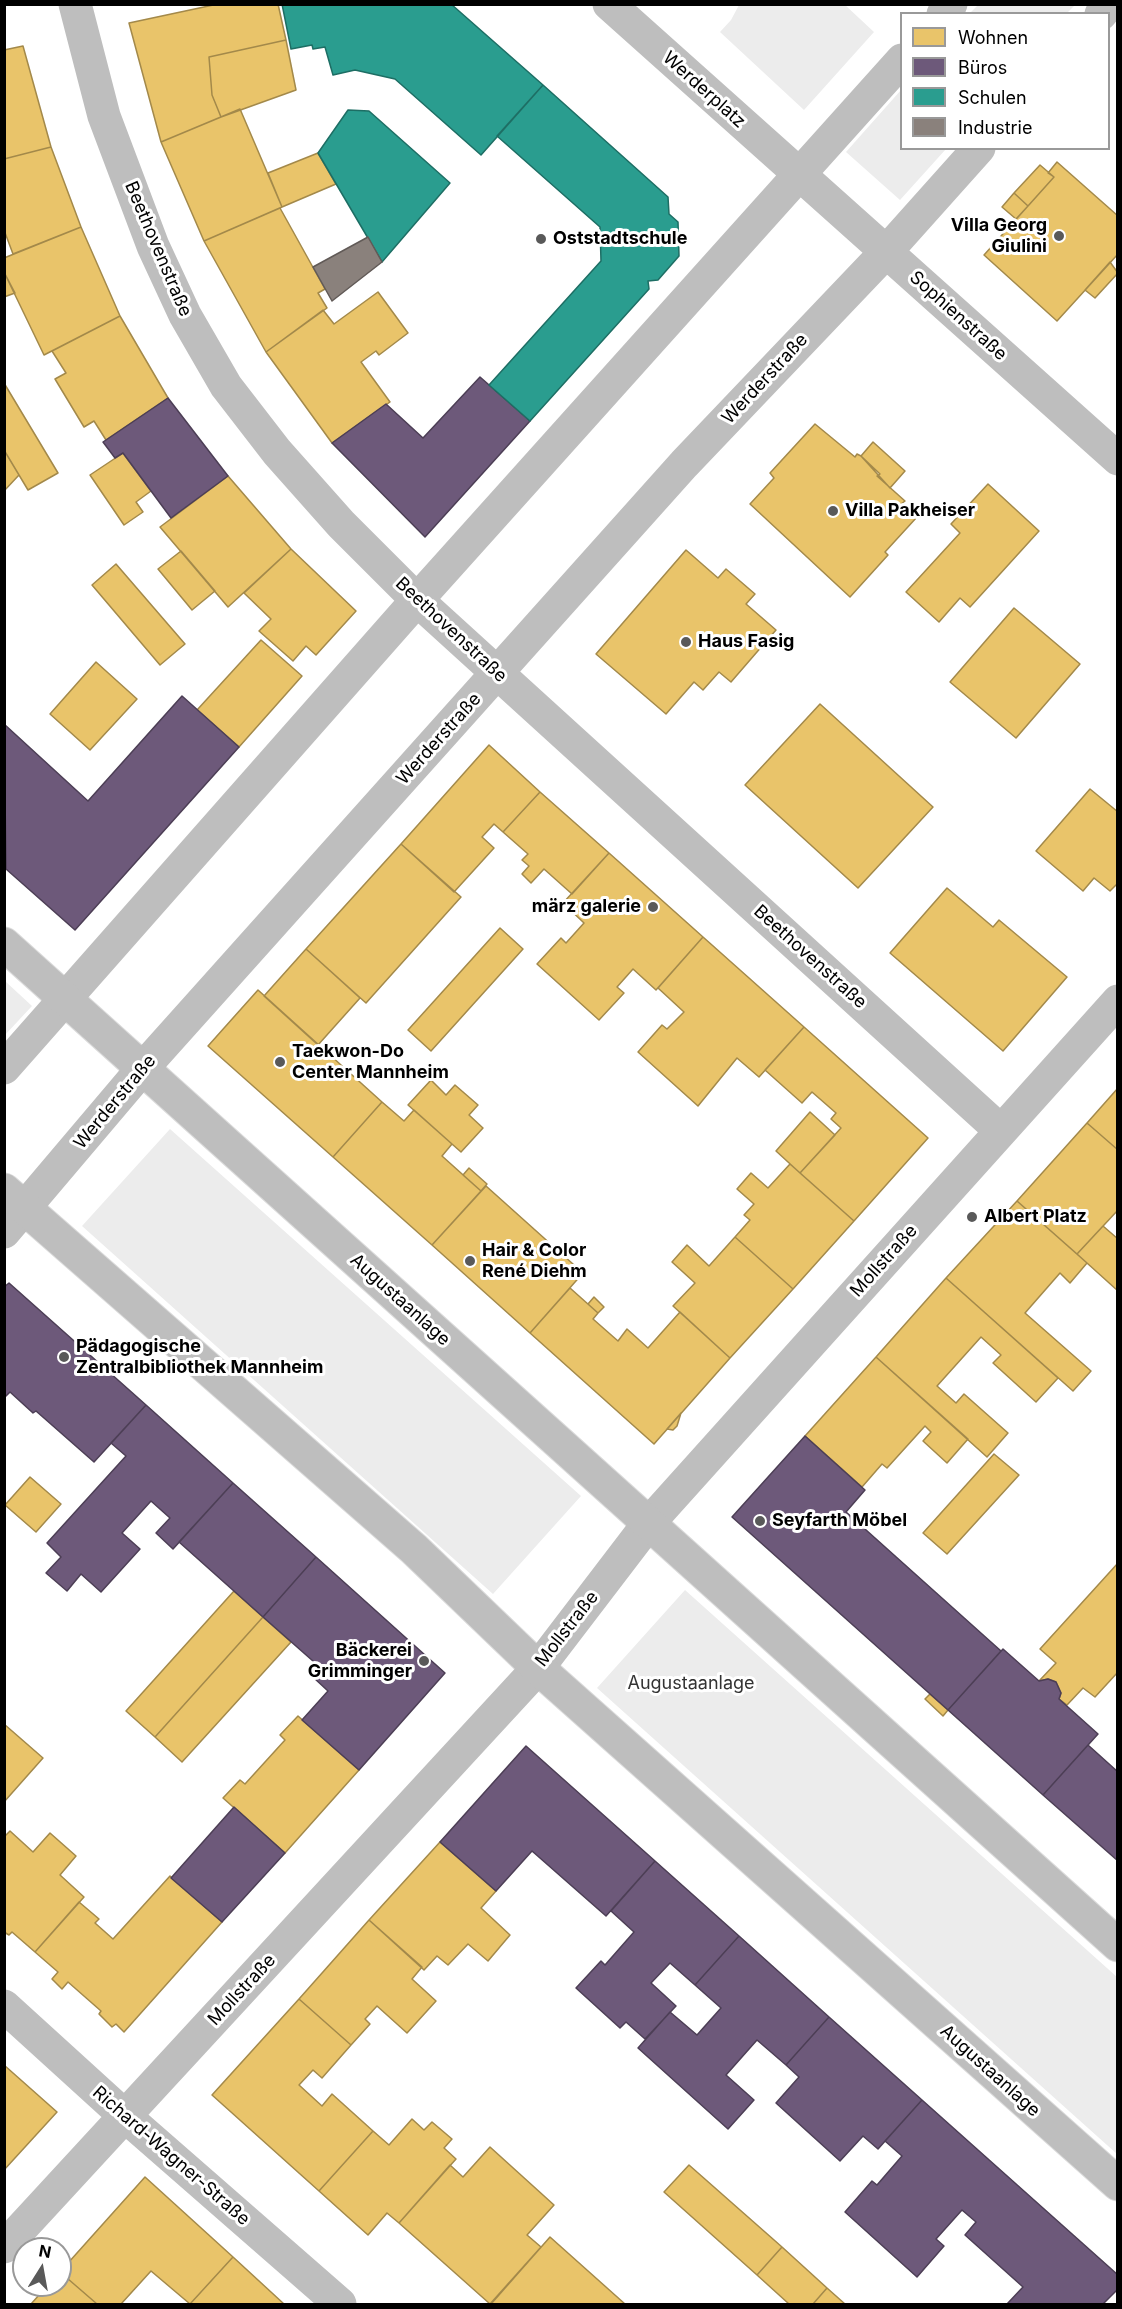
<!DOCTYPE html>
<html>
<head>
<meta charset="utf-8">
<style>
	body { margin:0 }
	#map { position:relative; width:1122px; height:2309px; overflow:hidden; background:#fff; font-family:Inter,sans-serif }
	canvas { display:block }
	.frame { position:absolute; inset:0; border:6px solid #000; pointer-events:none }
	.legend { position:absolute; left:900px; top:12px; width:210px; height:138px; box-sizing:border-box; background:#fff; border:2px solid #999; margin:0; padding:8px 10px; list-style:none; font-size:18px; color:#000 }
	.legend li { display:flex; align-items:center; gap:12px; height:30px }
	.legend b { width:30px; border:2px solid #999 }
	.north { position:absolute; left:12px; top:2237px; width:60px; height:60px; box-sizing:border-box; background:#fff; border:2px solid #999; border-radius:50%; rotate:11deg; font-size:16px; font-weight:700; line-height:24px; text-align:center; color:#000 }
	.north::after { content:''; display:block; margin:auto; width:21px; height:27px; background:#595959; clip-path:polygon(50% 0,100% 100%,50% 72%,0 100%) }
</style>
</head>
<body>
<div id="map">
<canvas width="1122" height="2309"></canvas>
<div class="frame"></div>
<ul class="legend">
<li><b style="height:16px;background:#e9c46a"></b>Wohnen</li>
<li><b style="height:16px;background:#6d597a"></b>Büros</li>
<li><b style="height:16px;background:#2a9d8f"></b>Schulen</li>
<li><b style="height:16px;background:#8a817c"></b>Industrie</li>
</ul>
<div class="north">N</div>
</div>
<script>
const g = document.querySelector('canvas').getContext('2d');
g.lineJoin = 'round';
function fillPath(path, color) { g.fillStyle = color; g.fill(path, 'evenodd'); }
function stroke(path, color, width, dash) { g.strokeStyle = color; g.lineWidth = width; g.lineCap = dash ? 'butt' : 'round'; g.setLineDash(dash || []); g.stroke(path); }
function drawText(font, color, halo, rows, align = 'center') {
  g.font = font + ' Inter,sans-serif'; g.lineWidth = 6; g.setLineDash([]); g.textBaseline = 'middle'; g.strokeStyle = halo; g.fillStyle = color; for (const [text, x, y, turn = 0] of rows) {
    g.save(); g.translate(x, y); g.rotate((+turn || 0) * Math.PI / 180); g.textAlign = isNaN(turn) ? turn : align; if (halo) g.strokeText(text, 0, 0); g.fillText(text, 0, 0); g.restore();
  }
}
fillPath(new Path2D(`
	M844,4L874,32L804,110L720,32L731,20L739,5Z
	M979,4H1075V5L1067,13H970Z
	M901,90L902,148L946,149L900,200L846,152Z
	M5,981L32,1006L5,1035Z
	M170,1129L581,1496L493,1594L82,1226Z
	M685,1590L1117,1977V2154L597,1688Z`), '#ececec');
const homes = new Path2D(`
	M218,4H278L286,40L209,57L212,95L221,117L161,142L129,23Z
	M286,40L296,90L221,117L212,95L209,57Z
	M23,46L51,147L4,159V50Z
	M240,109L282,207L204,241L161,142Z
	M51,147L81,227L13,254L4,230V159Z
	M318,153L336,184L282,207L268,173Z
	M1057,162L1118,216V254L1057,321L984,255L1054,177L1048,173Z
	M1040,165L1054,177L1028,206L1014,193Z
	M1014,193L1028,206L1016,219L1002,207Z
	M280,208L325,289L318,293L327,308L266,352L204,241Z
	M81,227L120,316L44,355L4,272V258Z
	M1110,262L1118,273L1095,298L1085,290Z
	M4,272L15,293L4,297Z
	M378,292L408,333L379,355L376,351L361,362L390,402L332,443L266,352L323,310L334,324Z
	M120,316L168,398L106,440L94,421L84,427L55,379L66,373L52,351Z
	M4,383L58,473L28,490L4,450Z
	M815,424L855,457L857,454L861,456L880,474L877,476L905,501L901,504L917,517L885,552L888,555L850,597L750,504L774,478L770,473Z
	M873,442L905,471L890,488L861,456Z
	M4,450L19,475L4,491Z
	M123,453L151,491L136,502L143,512L124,525L90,475Z
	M228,476L291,549L228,607L160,527Z
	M988,484L1039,531L970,607L960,598L939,622L906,592L960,533L951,524Z
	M291,549L356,611L316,655L306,646L293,661L259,631L271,619L244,593Z
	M686,550L718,578L726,569L755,594L746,604L776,630L731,682L719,672L703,690L694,682L666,714L596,654Z
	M181,551L215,591L192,610L158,569Z
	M116,564L185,644L160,665L92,585Z
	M1014,608L1080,664L1016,738L950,682Z
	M261,640L302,676L239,747L197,710Z
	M96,662L137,699L90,750L50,714Z
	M820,704L933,807L858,888L745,785Z
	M489,745L540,792L503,832L494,824L482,837L494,848L454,892L401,844Z
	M1090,789L1118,812V883L1110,891L1094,878L1083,891L1036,851Z
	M540,792L609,853L572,894L544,869L531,883L522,874L529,866L522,860L528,854L503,832Z
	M401,844L461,897L366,1003L306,949Z
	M609,853L703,937L656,990L633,969L617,987L624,993L599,1020L537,964L561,938L566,943L584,923L563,903Z
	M947,888L993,927L999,920L1067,977L1003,1051L890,953Z
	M500,928L523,949L431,1051L408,1030Z
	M703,937L804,1027L759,1077L737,1058L698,1106L638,1052L662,1025L667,1029L684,1012L658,988Z
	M306,949L360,998L318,1045L264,996Z
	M258,990L382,1102L333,1157L208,1046Z
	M804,1027L928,1138L854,1221L800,1173L841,1128L831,1119L836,1113L812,1092L802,1103L765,1070Z
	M431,1080L446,1095L455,1085L478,1105L469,1115L483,1128L461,1152L408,1105Z
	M1118,1088V1150L1087,1123Z
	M382,1102L404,1121L414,1110L452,1144L442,1156L481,1191L432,1245L333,1157Z
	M810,1112L835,1135L800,1173L776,1151Z
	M1087,1123L1118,1150V1210L1077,1254L1017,1201Z
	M790,1164L854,1221L793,1289L735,1237L750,1220L744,1215L754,1204L737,1189L751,1173L768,1188Z
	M469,1168L487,1184L481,1191L463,1175Z
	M486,1186L583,1273L530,1333L432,1245Z
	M1017,1201L1087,1263L1070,1283L1060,1273L1025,1313L1091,1371L1073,1391L946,1278Z
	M1103,1226L1118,1239V1291L1077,1254Z
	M735,1237L793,1289L730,1358L673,1306L695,1283L672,1262L687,1245L709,1266Z
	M946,1278L1058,1378L1036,1402L993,1363L1001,1355L981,1337L937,1386L956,1403L964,1394L1008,1433L987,1457L876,1357Z
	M570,1288L598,1313L593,1319L618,1341L627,1329L648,1348L680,1312L730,1358L654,1444L530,1333Z
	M594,1297L604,1307L598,1313L588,1304Z
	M876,1357L968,1439L947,1463L923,1441L931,1432L925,1426L887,1468L882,1464L862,1487L805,1436Z
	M681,1413L677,1426L673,1430L667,1429Z
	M994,1454L1019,1475L947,1554L923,1533Z
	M30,1477L61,1504L36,1532L5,1505Z
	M1118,1563V1672L1095,1697L1083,1688L1067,1705L1059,1699L1061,1693L1056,1682L1048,1679L1039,1681L1056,1663L1040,1649Z
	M234,1591L263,1617L155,1737L126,1711Z
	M263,1617L291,1642L182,1762L155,1737Z
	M930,1694L948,1710L943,1716L925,1699Z
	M298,1716L359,1770L285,1853L223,1798L240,1780L245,1784L285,1740L280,1735Z
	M4,1724L43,1758L4,1802Z
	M10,1831L33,1852L50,1833L76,1856L60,1875L84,1897L35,1952L12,1932L9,1935L4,1932V1837Z
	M440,1842L496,1891L481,1908L510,1935L488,1961L468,1944L448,1965L437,1956L424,1970L369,1920Z
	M170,1876L222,1922L124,2032L116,2024L112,2027L99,2014L101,2011L68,1982L62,1989L52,1979L58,1972L35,1952L79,1902L99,1919L95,1923L113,1939Z
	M369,1920L422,1967L412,1979L436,2001L407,2033L377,2006L365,2019L370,2024L351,2045L299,1999Z
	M299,1999L351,2045L322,2078L313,2070L299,2085L322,2106L332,2094L373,2131L319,2191L212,2095Z
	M4,2065L57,2112L4,2170Z
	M412,2119L424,2130L432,2122L452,2139L444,2148L456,2159L399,2223L387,2213L368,2235L319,2191L373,2131L389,2145Z
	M490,2147L554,2205L527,2235L541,2247L490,2304L399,2223L450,2165L463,2177Z
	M689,2165L782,2247L757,2275L664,2192Z
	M145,2177L233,2257L190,2304L151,2271L121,2304H97L60,2272Z
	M550,2237L625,2304H491Z
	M782,2247L827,2288L813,2304H789L757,2275Z
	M233,2257L284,2304H190Z
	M60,2272L97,2304H31L48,2285H60Z
	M827,2288L845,2304H813Z`);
fillPath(homes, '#e9c46a');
stroke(homes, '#a3894a', 1.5);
const offices = new Path2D(`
	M480,377L530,421L425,537L332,443L386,404L423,438Z
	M168,398L228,476L171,518L123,453L115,458L103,442Z
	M182,696L239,747L75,930L6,869L4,724L88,801Z
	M9,1283L146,1405L94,1462L36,1411L33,1413L10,1392L4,1398V1287Z
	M146,1405L233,1483L173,1549L156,1533L170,1518L151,1501L122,1533L140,1549L101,1592L81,1574L67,1591L46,1573L61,1557L47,1543L126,1456L111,1443Z
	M805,1436L865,1490L846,1512L1001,1651L948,1710L732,1517Z
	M233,1483L316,1557L263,1617L179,1542Z
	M316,1557L445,1673L359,1770L302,1720L328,1691L314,1678L322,1669L263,1617Z
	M1003,1649L1039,1681L1048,1679L1056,1682L1061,1693L1059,1699L1098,1734L1043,1795L948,1710Z
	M1088,1745L1118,1772V1861L1043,1795Z
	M526,1746L655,1861L606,1916L532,1851L496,1891L440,1842Z
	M234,1807L285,1853L222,1922L171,1878Z
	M655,1861L739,1936L695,1985L670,1963L651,1983L676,2006L645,2039L626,2022L620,2028L576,1988L601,1961L605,1965L634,1932L611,1911Z
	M739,1936L829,2017L786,2065L757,2040L726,2075L754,2100L728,2129L638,2048L670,2012L697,2035L721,2008L695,1985Z
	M829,2017L922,2100L878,2149L863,2136L840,2161L776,2103L799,2077L786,2065Z
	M922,2100L1118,2275V2289L1103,2304H1007L1023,2287L965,2235L976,2222L962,2210L936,2239L944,2246L917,2277L845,2212L872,2181L877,2185L902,2156L885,2141Z`);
fillPath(offices, '#6d597a');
stroke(offices, '#4c3e55', 1.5);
const schools = new Path2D(`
	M282,4H451L543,85L481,155L395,79L355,70L333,75L325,47L313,49L312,45L291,49Z
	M543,85L668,197L669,214L678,222L679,256L658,280L648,281L649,289L530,421L489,385L601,261L600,227L497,136Z
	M348,110L369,111L450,183L382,262L318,153Z`);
fillPath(schools, '#2a9d8f');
stroke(schools, '#1d6e64', 1.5);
const industry = new Path2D(`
	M368,237L382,262L332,301L313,267Z`);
fillPath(industry, '#8a817c');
stroke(industry, '#615a57', 1.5);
const primary = new Path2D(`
	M4,944L1118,1945
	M4,1190L414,1549L538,1668L1118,2184`);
stroke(primary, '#dbdbdb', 35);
stroke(new Path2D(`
	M75,4L104,116L153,246L185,315L226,386L277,452L341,524L417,600L1001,1131
	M609,4L1118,459
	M943,14L951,4
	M1101,14L1109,4
	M4,1068L417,600L902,60
	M4,1232L143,1068L684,464L886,252L979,148
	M4,2006L126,2117L340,2304
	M4,2247L538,1668L648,1524L1118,1001`), '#bebebe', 33);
stroke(primary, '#bebebe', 33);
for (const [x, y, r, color] of [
	[1059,236,6,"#595959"],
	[541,239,6,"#595959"],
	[833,511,6,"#595959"],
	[686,642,6,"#595959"],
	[653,907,6,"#595959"],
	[280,1062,6,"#595959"],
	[972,1217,6,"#595959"],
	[470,1261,6,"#595959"],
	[64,1357,6,"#595959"],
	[760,1521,6,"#595959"],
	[424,1661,6,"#595959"]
]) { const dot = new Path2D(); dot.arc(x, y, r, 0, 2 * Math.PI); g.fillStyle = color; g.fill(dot); stroke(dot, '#fff', 2); }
drawText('18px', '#000', '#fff', [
	["Werderplatz",704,90,42],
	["Beethovenstraße",158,249,67],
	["Sophienstraße",958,316,42],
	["Werderstraße",765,379,-47],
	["Beethovenstraße",451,630,43],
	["Werderstraße",439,739,-48],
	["Beethovenstraße",810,957,42],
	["Werderstraße",115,1102,-50],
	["Mollstraße",884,1261,-48],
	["Augustaanlage",400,1300,42],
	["Mollstraße",567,1629,-52],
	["Mollstraße",242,1990,-47],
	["Augustaanlage",990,2071,42],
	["Richard-Wagner-Straße",171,2156,41]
]);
drawText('bold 18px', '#000', '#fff', [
	["Villa Georg",1047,226,"right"],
	["Giulini",1047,247,"right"],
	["Oststadtschule",553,239],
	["Villa Pakheiser",845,511],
	["Haus Fasig",698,642],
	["märz galerie",641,907,"right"],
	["Taekwon-Do",292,1052],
	["Center Mannheim",292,1073],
	["Albert Platz",984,1217],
	["Hair & Color",482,1251],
	["René Diehm",482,1272],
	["Pädagogische",76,1347],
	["Zentralbibliothek Mannheim",76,1368],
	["Seyfarth Möbel",772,1521],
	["Bäckerei",412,1651,"right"],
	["Grimminger",412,1672,"right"]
], 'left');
drawText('18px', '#333', '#fff', [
	["Augustaanlage",691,1684]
]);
</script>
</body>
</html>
